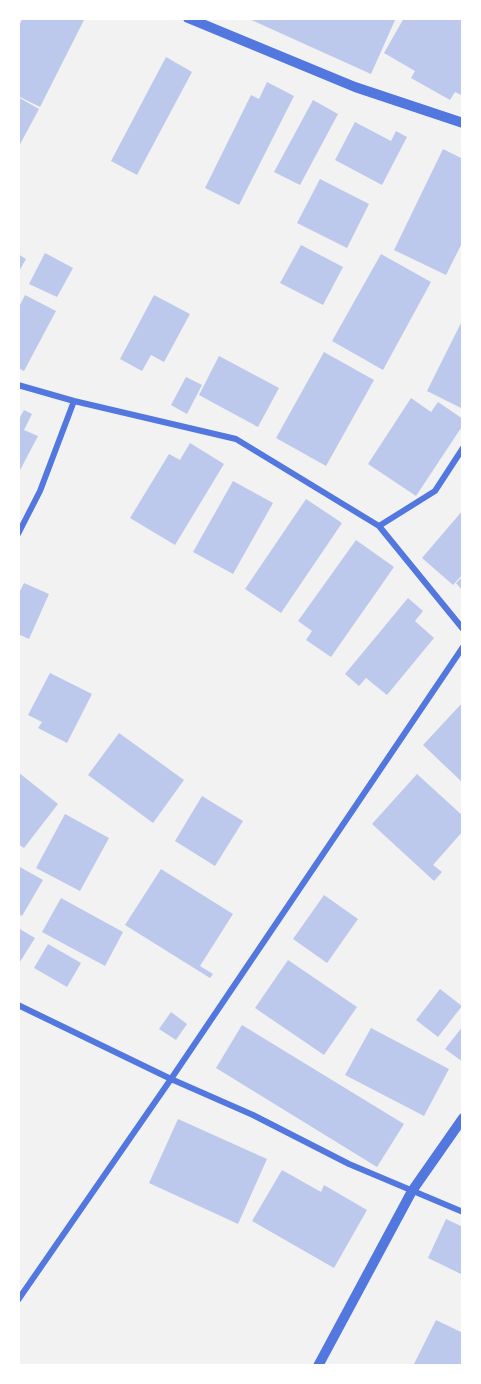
<!DOCTYPE html>
<html>
<head>
<meta charset="utf-8">
<style>
	body { margin:0 }
	#map { position:relative; width:481px; height:1384px; overflow:hidden; background:#f2f2f2; font-family:Montserrat,sans-serif }
	canvas { display:block }
	.frame { position:absolute; inset:0; border:20px solid #fff; pointer-events:none }
</style>
</head>
<body>
<div id="map">
<canvas width="481" height="1384"></canvas>
<div class="frame"></div>
</div>
<script>
const g = document.querySelector('canvas').getContext('2d');
g.lineJoin = 'round';
function fillPath(path, color) { g.fillStyle = color; g.fill(path, 'evenodd'); }
function stroke(path, color, width, dash) { g.strokeStyle = color; g.lineWidth = width; g.lineCap = dash ? 'butt' : 'round'; g.setLineDash(dash || []); g.stroke(path); }
fillPath(new Path2D(`
	M23,18H85L40,107L18,96V27Z
	M247,18H396L371,74Z
	M404,18H463V96L455,92L450,100L411,78L415,71L384,53Z
	M166,57L192,72L137,175L111,161Z
	M267,82L294,96L239,205L205,188L251,95L259,99Z
	M18,97L39,109L18,148Z
	M313,100L338,114L300,185L274,172Z
	M355,122L391,141L396,131L407,137L382,185L335,160Z
	M443,149L463,159V241L446,275L394,250Z
	M320,179L369,204L347,248L297,223Z
	M301,245L343,267L323,305L280,283Z
	M45,253L73,268L57,297L29,284Z
	M18,254L26,259L18,273Z
	M381,254L431,282L383,370L332,341Z
	M25,295L56,311L24,371L18,368V309Z
	M154,295L190,314L164,362L151,355L142,371L120,359Z
	M463,319V409L427,391Z
	M324,352L374,380L326,466L276,438Z
	M219,356L279,388L258,427L199,395Z
	M186,377L202,385L187,414L171,405Z
	M411,398L431,412L438,402L463,419V425L416,496L368,464Z
	M24,410L32,414L24,430L38,436L18,474V421Z
	M190,443L224,464L175,545L130,518L169,454L180,460Z
	M233,481L273,503L233,574L193,552Z
	M306,499L342,523L281,613L245,589Z
	M463,510V574L453,585L422,558Z
	M356,540L394,567L331,657L306,640L312,631L298,621Z
	M463,576V591L456,583Z
	M24,583L49,594L29,639L18,634V595Z
	M408,598L423,611L415,621L434,638L387,695L366,678L359,686L345,674Z
	M50,673L92,694L67,743L38,728L42,722L28,715Z
	M463,702V783L423,745Z
	M119,733L184,780L153,823L88,775Z
	M18,772L58,804L24,848L18,844Z
	M417,774L463,816V831L433,865L442,872L434,881L372,824Z
	M202,796L243,821L215,866L175,841Z
	M65,814L109,838L80,891L36,868Z
	M18,866L43,880L22,916L18,914Z
	M161,869L233,914L200,966L213,974L210,978L125,925Z
	M324,895L358,919L327,963L293,939Z
	M61,898L123,932L105,966L42,932Z
	M18,928L35,938L18,965Z
	M48,944L81,963L67,987L34,968Z
	M288,960L357,1007L324,1055L255,1008Z
	M440,989L462,1006L438,1037L416,1020Z
	M171,1012L187,1024L176,1040L159,1029Z
	M242,1025L404,1124L377,1167L216,1068Z
	M463,1026V1062L445,1049Z
	M371,1028L449,1069L424,1116L345,1075Z
	M178,1119L267,1159L238,1224L149,1183Z
	M282,1170L321,1192L324,1185L367,1210L334,1268L252,1221Z
	M446,1219L463,1227V1275L428,1258Z
	M436,1320L463,1333V1366H413Z`), '#bdc9ec');
stroke(new Path2D(`
	M18,385L74,401L236,439L379,526L463,629
	M379,526L435,491L463,448
	M18,534L40,491L74,401
	M18,1005L171,1079L253,1115L349,1164L463,1212
	M18,1300L171,1079L463,647`), '#5277de', 6);
stroke(new Path2D(`
	M188,18L355,87L463,123
	M318,1366L412,1191L463,1118`), '#5277de', 10);
</script>
</body>
</html>
